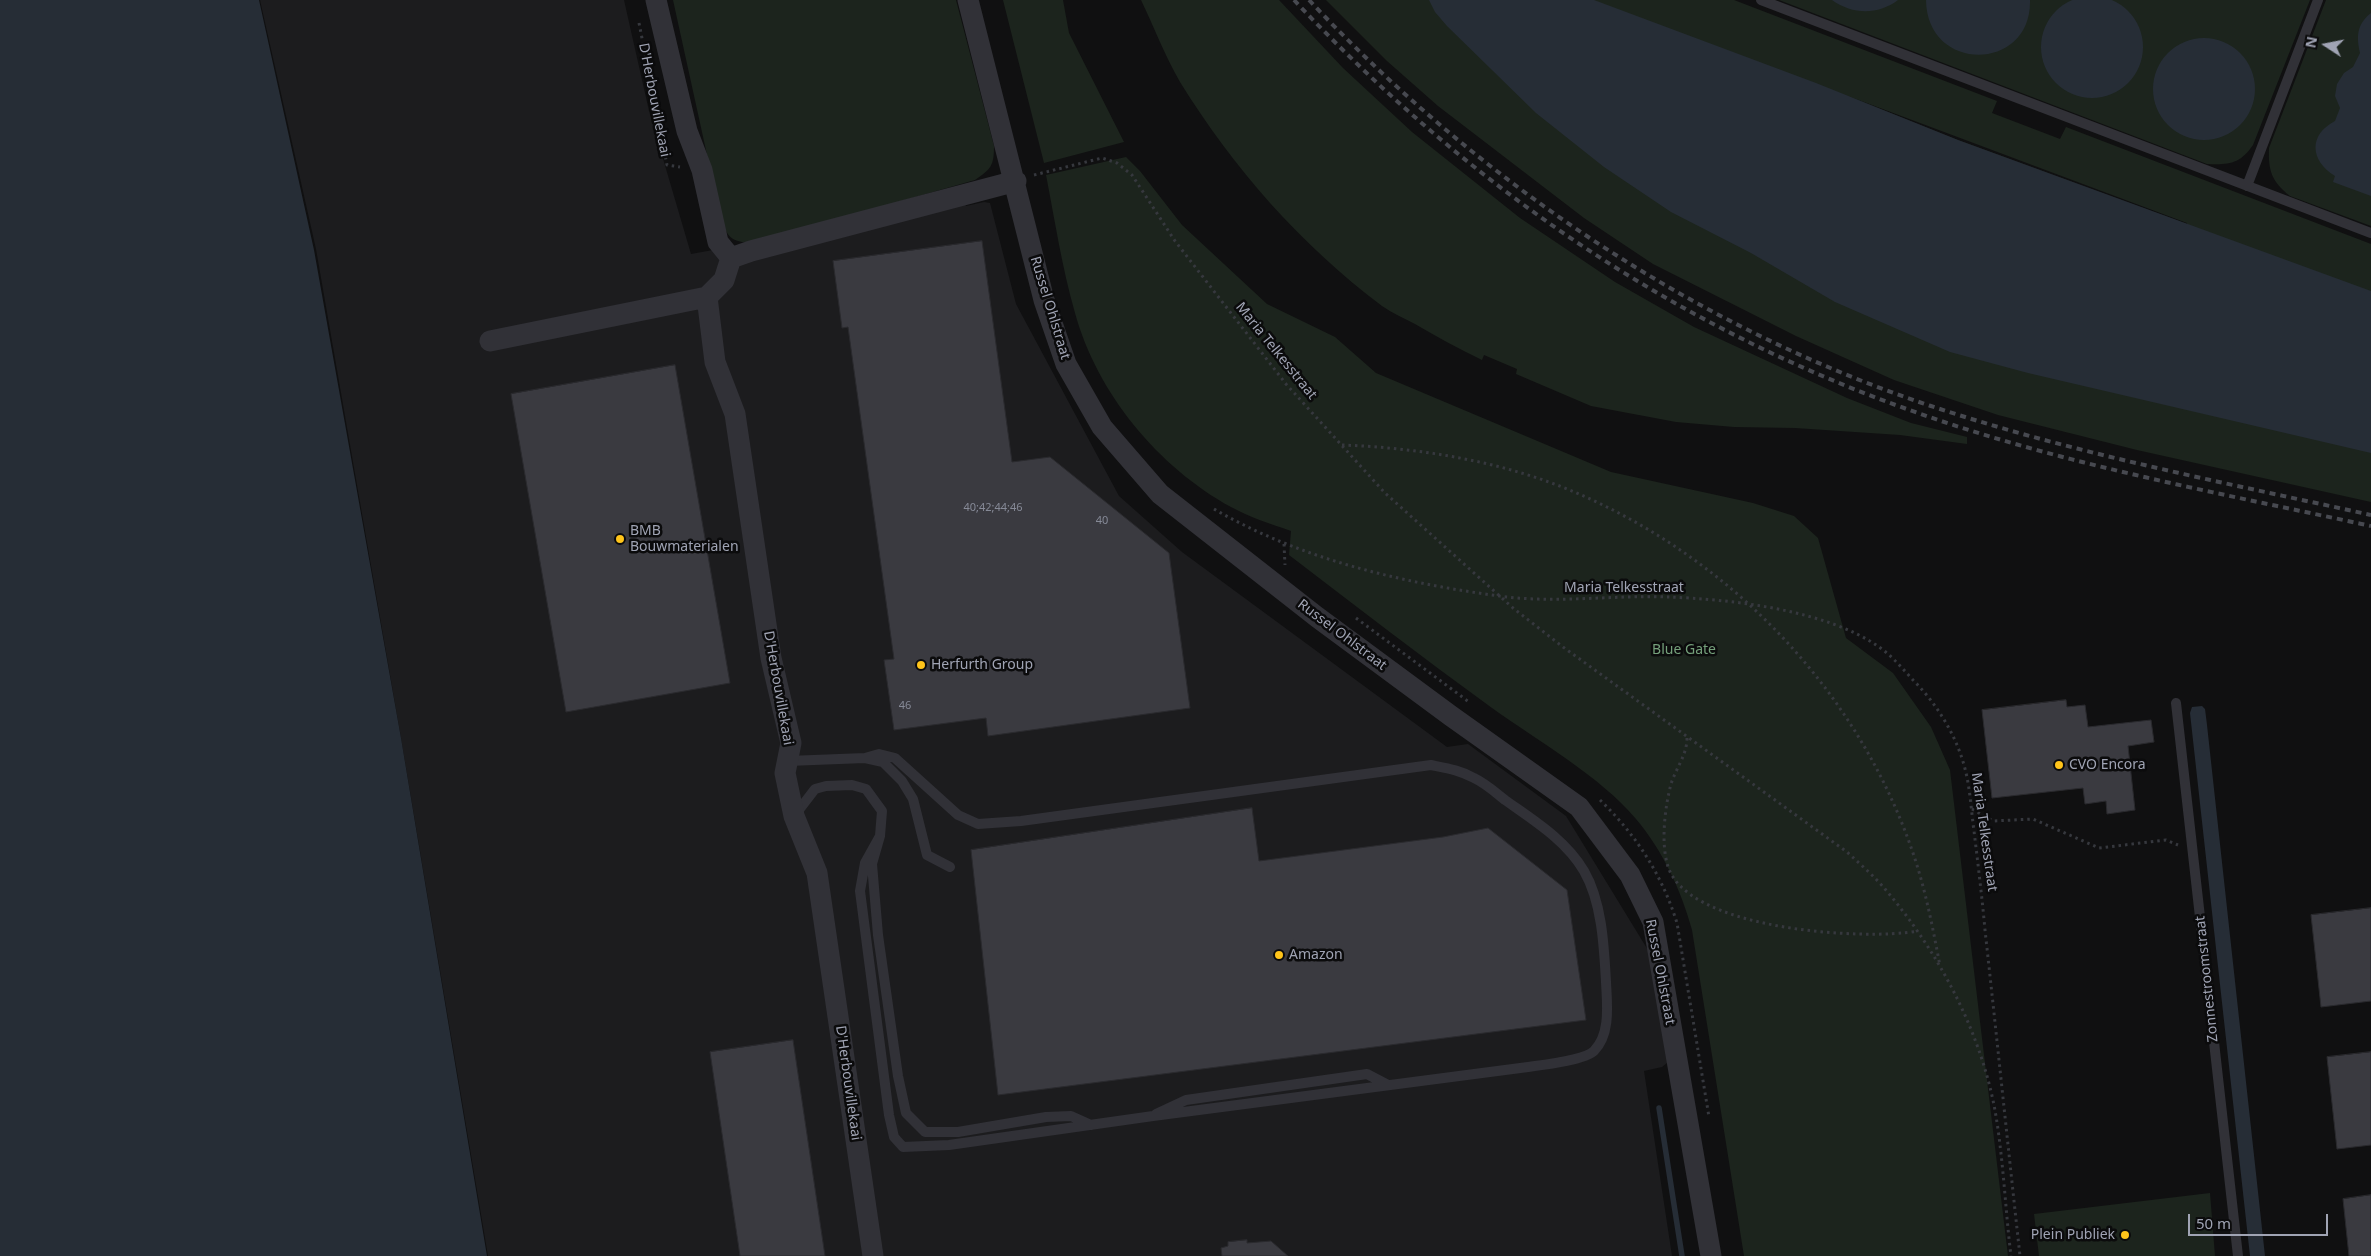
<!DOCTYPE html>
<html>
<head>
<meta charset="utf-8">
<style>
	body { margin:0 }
	#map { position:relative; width:2371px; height:1256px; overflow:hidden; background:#101011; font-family:"Noto Sans",sans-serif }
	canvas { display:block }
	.north { position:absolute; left:2301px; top:20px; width:50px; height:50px; -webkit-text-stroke:4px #0b0b0c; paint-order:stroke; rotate:281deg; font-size:14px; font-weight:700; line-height:20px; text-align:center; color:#a0a4b4 }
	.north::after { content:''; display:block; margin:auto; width:18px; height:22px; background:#a0a4b4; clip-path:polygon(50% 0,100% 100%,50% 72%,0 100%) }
	.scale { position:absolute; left:2188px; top:1214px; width:140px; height:22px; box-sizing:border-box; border:2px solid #a0a4b4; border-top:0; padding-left:6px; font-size:15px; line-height:18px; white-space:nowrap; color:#a0a4b4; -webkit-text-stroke:4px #0b0b0c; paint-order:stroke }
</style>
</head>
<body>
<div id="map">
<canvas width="2371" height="1256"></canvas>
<div class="north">N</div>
<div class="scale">50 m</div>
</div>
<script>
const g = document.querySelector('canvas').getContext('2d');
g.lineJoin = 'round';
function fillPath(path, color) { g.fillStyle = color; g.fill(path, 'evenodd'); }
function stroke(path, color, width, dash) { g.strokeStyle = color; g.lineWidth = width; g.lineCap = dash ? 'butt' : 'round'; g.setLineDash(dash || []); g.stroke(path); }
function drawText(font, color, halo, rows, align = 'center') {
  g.font = font + ' "Noto Sans",sans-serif'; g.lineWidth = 5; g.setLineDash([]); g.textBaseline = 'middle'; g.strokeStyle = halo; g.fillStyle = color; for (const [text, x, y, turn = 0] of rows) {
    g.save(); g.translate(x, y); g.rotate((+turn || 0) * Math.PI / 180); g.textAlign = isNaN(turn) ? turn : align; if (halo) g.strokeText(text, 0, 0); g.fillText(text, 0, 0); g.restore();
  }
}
fillPath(new Path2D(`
	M260,0H624L649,111L691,254L965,204L966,206L984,202L990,203L1016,304L1119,496L1182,552L1447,747L1468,744L1566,816L1651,955L1668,1058L1667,1063L1662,1067L1644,1071L1672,1256H488L401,738L316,249Z`), '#1c1c1e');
fillPath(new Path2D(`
	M673,0H956L994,146C994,166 991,169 975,180L754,243C729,242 727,237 720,214Z
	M1003,0H1063L1069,33L1124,142L1044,163Z
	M1141,0H1279L1343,68L1412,132L1520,218L1615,282L1694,327L1847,398L1911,423L1967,437V444L1900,435L1795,428L1734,427L1676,422L1591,406L1516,374L1517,369L1484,355L1482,360C1459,349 1437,337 1415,324C1404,318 1392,313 1382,306C1300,244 1234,169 1180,82C1165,56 1154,27 1141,0Z
	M1326,0H1448L2371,439V502L2137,450L1998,415L1894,380L1796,336L1653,264L1584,218L1438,106L1387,61Z
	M1566,0H1734L1997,101L1992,113L2060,139L2066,127L2371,244V328ZM1848,96L2187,223V224L1958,140Z
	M1779,0H2310L2253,145C2240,164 2229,165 2207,164Z
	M2326,0H2371V226L2290,196C2272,182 2268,171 2269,148Z
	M1126,157L1140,171L1182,225L1267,304L1335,337L1376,373L1611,472L1753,503L1794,516L1818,538L1846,638L1893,673L1931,727L1950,770L2008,1256H1744L1692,930C1681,890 1663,851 1636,819C1600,776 1538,741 1492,708C1423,658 1356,606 1289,555L1291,531C1271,524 1249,517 1231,507C1158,467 1097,393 1075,313C1062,268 1055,221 1046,175Z
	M2210,1193L2215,1256H2039L2034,1214Z`), '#1c241d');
fillPath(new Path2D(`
	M2041 47a51 51 0 1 1 102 0a51 51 0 1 1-102 0Z
	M0,0H259L314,250L401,738L487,1256H0Z
	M1429,0H1594L1816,83L1958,140L2371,291V453L2028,373L1950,352L1835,302L1751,253L1671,212L1604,167L1536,113L1447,26L1435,12Z
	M1832,0H1898C1878,15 1853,15 1832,0Z
	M1926,0H2030C2032,72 1927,74 1926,0Z
	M2371,13V196L2333,182L2335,176C2310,161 2308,135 2335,121L2340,108L2335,96L2337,84L2344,73L2353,67L2360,53C2356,36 2357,24 2371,13Z
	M2153 89a51 51 0 1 1 102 0a51 51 0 1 1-102 0Z
	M2202,706L2205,709L2207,725L2265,1256H2250L2190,713L2192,707Z`), '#262d36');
stroke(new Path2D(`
	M1659,1108L1682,1256`), '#262d36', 5.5);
const building = new Path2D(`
	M982,241L1012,462L1050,457L1169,553L1190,708L988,736L986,718L894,730L884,660L894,659L848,327L842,328L833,261Z
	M675,365L730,683L566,712L511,394Z
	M2066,700L2067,707L2085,705L2088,727L2151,720L2154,742L2128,746L2135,810L2107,814L2106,801L2085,804L2083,788L1992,798L1982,710Z
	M1252,808L1259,861L1443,837L1488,828L1567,890L1586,1020L998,1095L971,850Z
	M2371,908V1001L2321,1007L2311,915Z
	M793,1040L825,1256H740L710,1052Z
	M2371,1052V1145L2337,1149L2327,1057Z
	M2371,1195V1256H2349L2343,1199Z
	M1247,1240V1243L1271,1241L1288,1256H1222L1221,1248L1228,1246V1242Z`);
fillPath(building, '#3a3a40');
stroke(building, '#2a2a2e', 1);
stroke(new Path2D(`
	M639,23L667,165L680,167
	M1034,175L1102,158L1117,163L1132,175L1175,241L1286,384L1385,493L1513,608L1563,647L1847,852C1860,864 1874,876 1885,889C1937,950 1978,1026 1994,1105C2003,1152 2005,1207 2011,1256
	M1342,445C1422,448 1506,462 1579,494C1735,562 1860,694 1914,856C1926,892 1933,929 1940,966
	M1214,509C1302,560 1406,584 1507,597C1560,603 1614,595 1667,597C1730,599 1827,610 1879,647C1892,656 1902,668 1913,680C1936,703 1955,733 1964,765C1970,786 1971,809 1974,831C1978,864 1982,897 1985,930C1997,1039 2008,1147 2020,1256
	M1284,544L1285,565
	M1356,618L1469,702
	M1687,738C1687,755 1676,768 1671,784C1665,807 1661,840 1667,863C1682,930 1864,941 1918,931
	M1600,800C1637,836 1662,875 1677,923L1709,1117
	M1972,809L1993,821L2033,819L2099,848L2166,840L2178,845`), '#36383e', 3, [2.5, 4]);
stroke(new Path2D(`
	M1761,0L2371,233
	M2247,186L2318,0
	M2176,703L2238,1256
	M865,758L879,754L895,758L958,815L978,824L1021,821L1431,765C1446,768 1460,770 1474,778C1485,783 1495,792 1505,800C1533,820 1566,840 1584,871C1602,902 1604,946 1606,982C1607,1004 1611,1034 1594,1051C1585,1060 1542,1065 1528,1067L1153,1116L949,1145L903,1147L894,1137L889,1115L860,891L865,863L880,836
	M788,761L865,758L883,762L902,781L913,799L927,855L950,867
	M795,815L815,789L826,786L852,785L866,789L882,811L880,836L872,864L878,935L898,1076L906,1113L925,1132H958L1046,1117L1071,1116L1091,1125
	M1156,1114L1186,1100L1367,1074L1388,1085`), '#313137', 10);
stroke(new Path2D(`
	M656,0L687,131L702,170L718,242L731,258
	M968,0L1044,300L1066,364L1102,427L1160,494L1317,617L1451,716L1579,807L1630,875L1653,922L1711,1256
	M731,258L751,251L1016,181
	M707,297L715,362L735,414L771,658L791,743L785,773L794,816L817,873L873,1256
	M490,341L707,297L724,280L731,258`), '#313137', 21);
stroke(new Path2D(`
	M1294,0C1470,187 1674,328 1918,413C2065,465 2219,493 2371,526
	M1309,0C1478,180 1691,325 1925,404C2070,453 2222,482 2371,515`), '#474950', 4, [6, 5]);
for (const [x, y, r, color] of [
	[620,539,5,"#ffc41a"],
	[921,665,5,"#ffc41a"],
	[2059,765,5,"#ffc41a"],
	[1279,955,5,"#ffc41a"],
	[2125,1235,5,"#ffc41a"]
]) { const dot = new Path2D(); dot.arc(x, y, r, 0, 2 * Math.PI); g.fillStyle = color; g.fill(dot); stroke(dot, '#0b0b0c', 2); }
drawText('11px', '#868a97', null, [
	["40;42;44;46",993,508],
	["40",1102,521],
	["46",905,706]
]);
drawText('14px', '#a0a4b4', '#0b0b0c', [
	["D'Herbouvillekaai",654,100,79],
	["Russel Ohlstraat",1050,308,73],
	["Maria Telkesstraat",1276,351,51],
	["Maria Telkesstraat",1624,588],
	["Russel Ohlstraat",1342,635,37],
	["D'Herbouvillekaai",778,688,80],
	["Maria Telkesstraat",1984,832,82],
	["Russel Ohlstraat",1660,972,79],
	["Zonnestroomstraat",2207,979,-96],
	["D'Herbouvillekaai",848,1083,82]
]);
drawText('14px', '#a0a4b4', '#0b0b0c', [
	["BMB",630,531],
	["Bouwmaterialen",630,547],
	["Herfurth Group",931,665],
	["CVO Encora",2069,765],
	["Amazon",1289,955],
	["Plein Publiek",2115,1235,"right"]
], 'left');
drawText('14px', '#75a07b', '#0b0b0c', [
	["Blue Gate",1684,650]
]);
</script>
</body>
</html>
